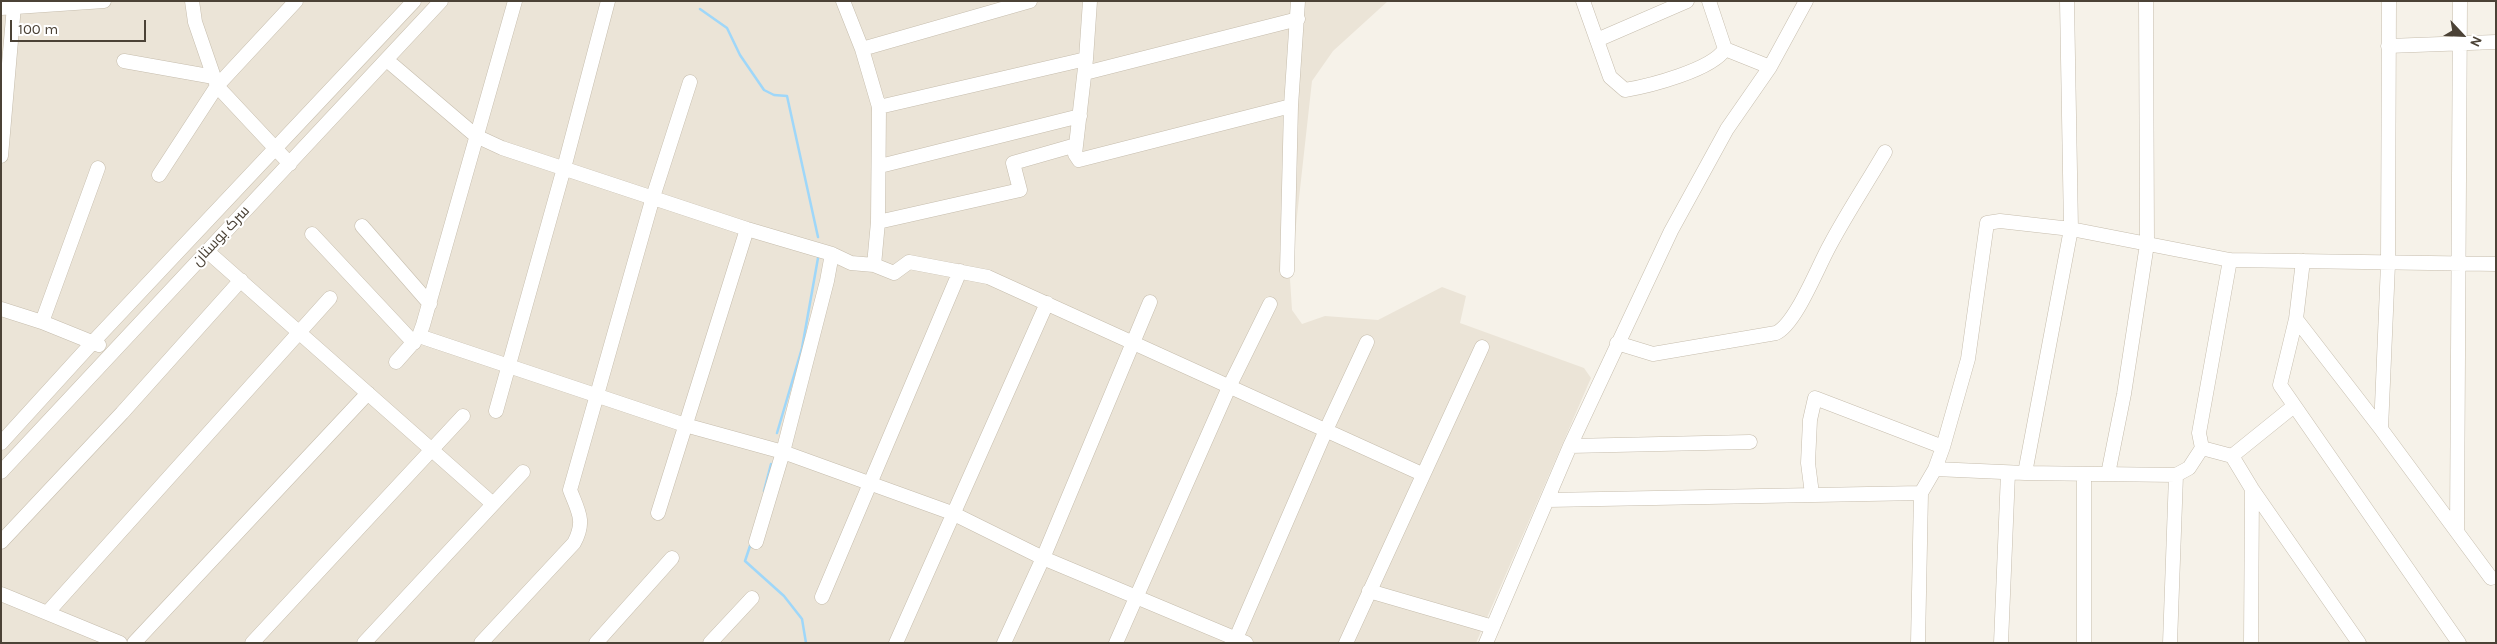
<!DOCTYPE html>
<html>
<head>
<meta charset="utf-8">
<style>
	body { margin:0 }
	#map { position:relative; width:2497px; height:644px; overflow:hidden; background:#f6f2e9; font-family:Karla,sans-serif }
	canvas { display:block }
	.frame { position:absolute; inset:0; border:2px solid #4b4236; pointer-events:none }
	.north { position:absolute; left:2437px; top:10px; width:50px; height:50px; -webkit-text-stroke:4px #fff; paint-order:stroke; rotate:115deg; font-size:14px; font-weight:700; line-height:20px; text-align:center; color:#4b4236 }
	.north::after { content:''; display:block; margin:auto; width:18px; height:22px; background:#4b4236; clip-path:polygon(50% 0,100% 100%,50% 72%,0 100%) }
	.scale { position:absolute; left:10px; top:20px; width:136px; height:22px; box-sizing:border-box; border:2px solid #4b4236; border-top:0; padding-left:6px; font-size:15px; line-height:18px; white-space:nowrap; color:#4b4236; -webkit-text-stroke:4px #fff; paint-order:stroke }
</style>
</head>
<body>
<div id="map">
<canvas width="2497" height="644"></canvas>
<div class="frame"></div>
<div class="north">N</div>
<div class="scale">100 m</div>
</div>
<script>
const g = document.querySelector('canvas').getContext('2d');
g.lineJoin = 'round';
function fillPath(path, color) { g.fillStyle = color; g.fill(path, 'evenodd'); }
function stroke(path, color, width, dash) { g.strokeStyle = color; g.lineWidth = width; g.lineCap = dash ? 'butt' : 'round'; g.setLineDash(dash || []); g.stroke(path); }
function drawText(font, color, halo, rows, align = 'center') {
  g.font = font + ' Karla,Cairo,sans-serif'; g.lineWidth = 4; g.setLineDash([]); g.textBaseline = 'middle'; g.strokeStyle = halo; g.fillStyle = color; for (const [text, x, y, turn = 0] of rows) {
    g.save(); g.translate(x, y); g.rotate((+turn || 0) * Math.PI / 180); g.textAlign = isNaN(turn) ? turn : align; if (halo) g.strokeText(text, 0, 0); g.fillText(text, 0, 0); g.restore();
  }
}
fillPath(new Path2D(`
	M1,1H1388L1333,51L1312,81L1290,279L1292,310L1302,324L1325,316L1378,320L1442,287L1466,296L1460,323L1584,368L1591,378L1476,643H1Z`), '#ebe4d7');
stroke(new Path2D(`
	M700,9L727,28L740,55L764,90L774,95L787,96L818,237
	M777,433L802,348L818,258
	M764,491L771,464
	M751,543L745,561L784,596L802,619L806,643`), '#9fd7f9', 2.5);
const minor = new Path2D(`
	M192,1L195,22L217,86L290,164
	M843,1L862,49L879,107L878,222L874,265
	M1090,1L1086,59L1075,154L1079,160L1291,106
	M1583,1L1610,77L1625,90C1649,86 1712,70 1725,49L1770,67
	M1709,1L1725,49
	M1,8L104,1
	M1597,40L1687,1
	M2388,46L2496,42
	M862,49L1030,1
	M124,61L214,77
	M388,61L476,136L502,148L747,229L832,254L851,263L874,265L894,273L909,262L988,277L1422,474
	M1085,73L1298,19
	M879,107L1086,59
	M1,156L14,6
	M880,166L1080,116
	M159,175L217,86L296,1
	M878,222L1020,190L1013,163L1076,145
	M362,226L430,304
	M312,234L414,343
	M207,251L493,504
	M2303,261L2296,319L2280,385L2459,643
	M1287,271L1291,106L1298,1
	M1,309L42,322L99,345
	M2296,319L2381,429L2491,578
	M42,322L98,168
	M419,336L685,425L783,452L952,513L1043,558L1246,643
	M1617,343L1653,354L1776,333C1796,324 1818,266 1830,245C1847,213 1867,183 1885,152
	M396,362L419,336L423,325L515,1
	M496,411L564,168L608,1
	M2381,429L2388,264L2389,1
	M1,443L93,342L414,1
	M1570,446L1750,442
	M2202,448L2232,456L2294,406
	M2232,456L2252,489L2359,643
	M1935,469L2025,473L2176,475L2189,468L2202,448L2199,433L2230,260
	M1,472L441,1
	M2025,473L2071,229L2067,1
	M2108,474L2124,394L2147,244L2146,1
	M1812,494L1808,463L1810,420L1815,398L1943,447
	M1548,500L1921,493
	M658,513L747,229
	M2457,532L2460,1
	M1,542L122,413L241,280
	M756,542L783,452L827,281L832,254
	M1369,591L1493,627
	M1,594L120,643
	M822,597L960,271
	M48,612L330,298
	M134,643L368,393
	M252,643L463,416
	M364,643L523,472
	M481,643L574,543C586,521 578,511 570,490L653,197L690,82
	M596,643L672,558
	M710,643L752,598
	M896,643L1047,303
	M1004,643L1043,558L1150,302
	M1116,643L1230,385L1270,304
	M1234,643L1326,430L1367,342
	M1346,643L1482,347
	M1486,643L1570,446L1671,231L1727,129L1770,67L1806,1
	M1918,643L1921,493L1935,469L1943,447L1968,359L1987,223L2000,221L2071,229L2230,260L2496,264
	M2001,643L2008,473
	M2084,643V474
	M2170,643L2176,475
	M2251,643L2252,489`);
stroke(minor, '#c6bdad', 15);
stroke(minor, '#fff', 14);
drawText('15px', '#4b4236', '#fff', [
	["سرک بوستان",221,236,-47]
]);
</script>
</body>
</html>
